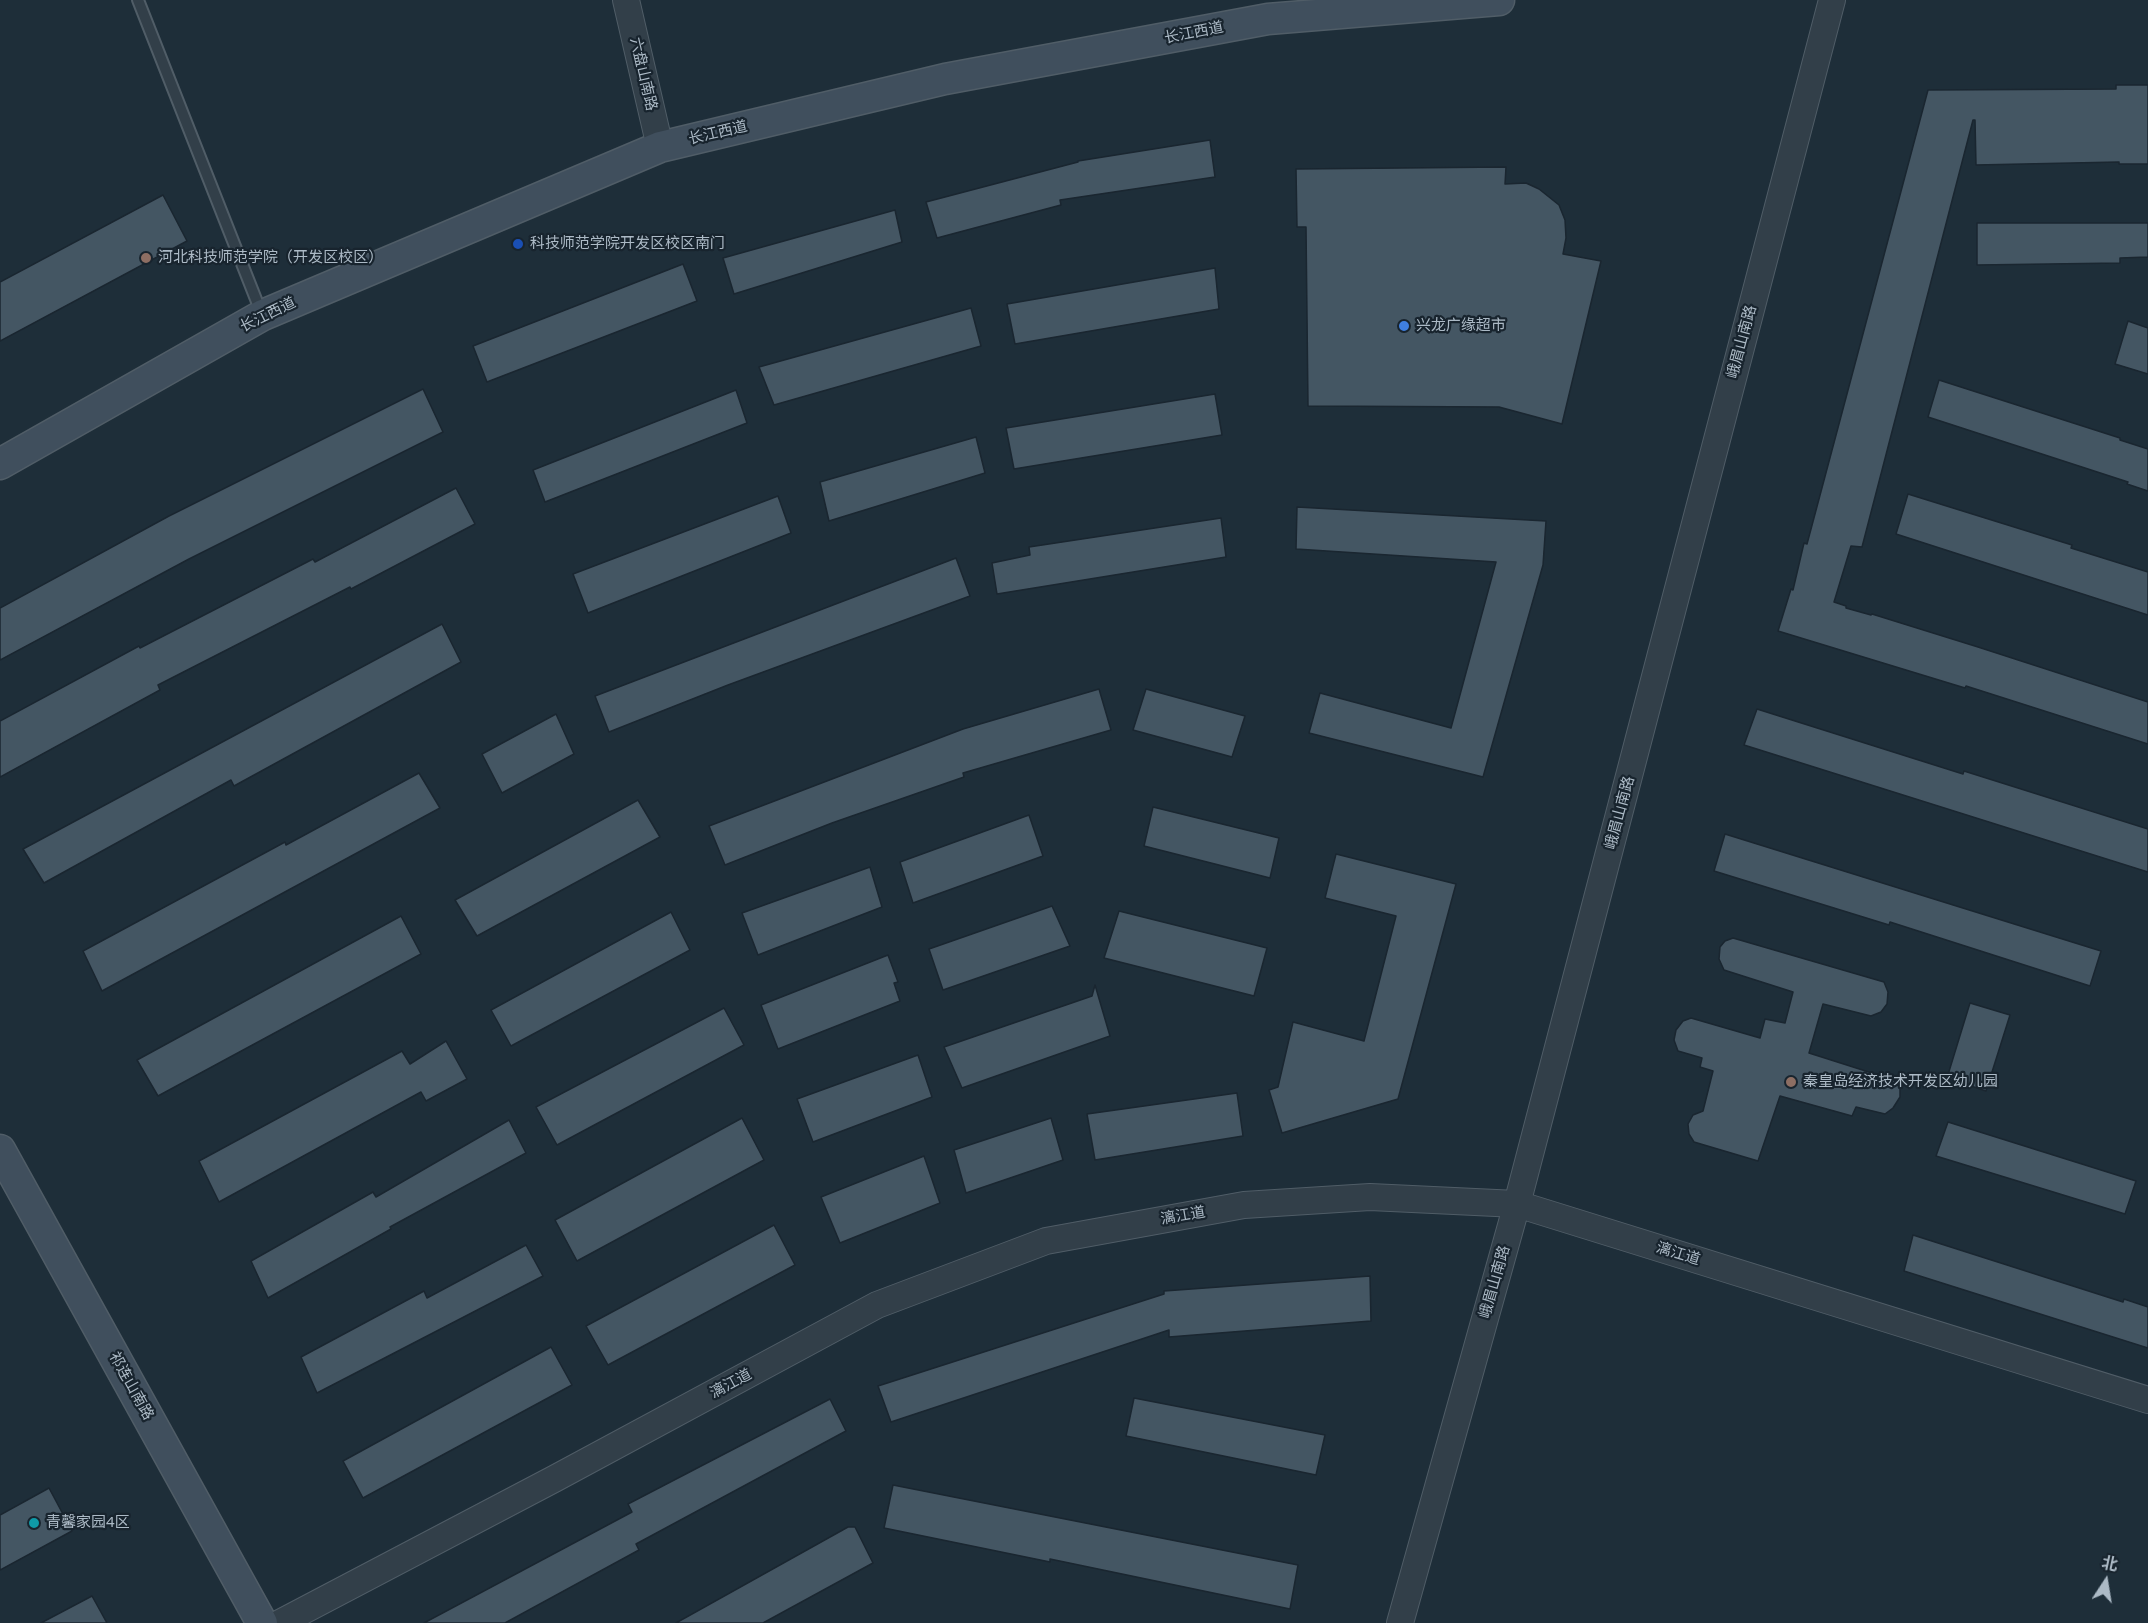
<!DOCTYPE html>
<html>
<head>
<meta charset="utf-8">
<style>
	body { margin:0 }
	#map { position:relative; width:2148px; height:1623px; overflow:hidden; background:#1e2e39; font-family:"Noto Sans","Noto Sans SC",sans-serif }
	canvas { display:block }
	.north { position:absolute; left:2076px; top:1551px; width:60px; height:60px; -webkit-text-stroke:4px #18242e; paint-order:stroke; rotate:12deg; font-size:16px; font-weight:700; line-height:24px; text-align:center; color:#acbac6 }
	.north::after { content:''; display:block; margin:auto; width:21px; height:27px; background:#acbac6; clip-path:polygon(50% 0,100% 100%,50% 72%,0 100%) }
</style>
</head>
<body>
<div id="map">
<canvas width="2148" height="1623"></canvas>
<div class="north">北</div>
</div>
<script>
const g = document.querySelector('canvas').getContext('2d');
g.lineJoin = 'round';
function fillPath(path, color) { g.fillStyle = color; g.fill(path, 'evenodd'); }
function stroke(path, color, width, dash) { g.strokeStyle = color; g.lineWidth = width; g.lineCap = dash ? 'butt' : 'round'; g.setLineDash(dash || []); g.stroke(path); }
function drawText(font, color, halo, rows, align = 'center') {
  g.font = font + ' "Noto Sans","Noto Sans SC",sans-serif'; g.lineWidth = 4.5; g.setLineDash([]); g.textBaseline = 'middle'; g.strokeStyle = halo; g.fillStyle = color; for (const [text, x, y, turn = 0] of rows) {
    g.save(); g.translate(x, y); g.rotate((+turn || 0) * Math.PI / 180); g.textAlign = isNaN(turn) ? turn : align; if (halo) g.strokeText(text, 0, 0); g.fillText(text, 0, 0); g.restore();
  }
}
const building = new Path2D(`
	M2116,85H2148V164H2119V162L1976,165L1975,120H1973L1862,547L1851,546L1834,602L1846,606V608L1871,615L1872,614L1978,647L2148,702V744L1966,686L1965,688L1778,631L1791,589L1793,590L1804,543L1807,544L1928,90L2116,89Z
	M1210,140L1215,177L1060,200L1061,205L937,238L926,202L1078,162V161Z
	M1506,167L1505,184L1526,183L1539,189L1559,205L1565,220L1566,238L1563,254L1601,261L1562,424L1499,407L1308,406L1306,227H1297L1296,169Z
	M163,195L187,241L0,341V282Z
	M895,210L902,242L734,294L723,258Z
	M1977,223H2148V257L2120,258V263L1977,265Z
	M683,264L697,301L487,382L473,346Z
	M1215,268L1219,309L1015,344L1007,304Z
	M971,308L981,346L774,405L759,367Z
	M2128,321L2148,328V374L2115,364Z
	M1939,380L2120,438V440L2148,449V491L2127,484L2128,482L1928,417Z
	M423,389L443,432L189,559L0,660V608L169,516Z
	M736,390L747,423L545,502L533,470Z
	M1215,394L1222,435L1014,469L1006,428Z
	M976,437L985,473L829,521L820,482Z
	M456,488L475,524L351,589L350,587L158,685L160,690L0,777V721L139,646L140,648L313,559L315,562Z
	M1908,494L2072,545L2071,548L2148,572V615L1896,534Z
	M778,496L791,533L588,613L573,574Z
	M1297,507L1546,521L1543,565L1483,777L1309,733L1320,693L1451,728L1496,562L1296,549Z
	M1221,518L1226,557L997,594L992,563L1030,555L1029,547Z
	M956,558L970,596L728,685L609,732L595,696Z
	M442,624L461,662L234,786L231,780L44,883L23,849Z
	M1099,689L1111,730L963,773L964,777L832,823L725,865L709,826L963,729Z
	M1146,689L1245,716L1232,757L1133,730Z
	M1757,709L1963,774L1964,771L2148,829V872L1744,745Z
	M556,714L574,754L502,793L482,754Z
	M419,773L440,808L102,991L83,951L285,842L286,845Z
	M638,800L660,837L477,936L455,900Z
	M1153,807L1279,838L1270,878L1144,846Z
	M1029,815L1043,856L913,903L900,862Z
	M1725,834L2101,951L2090,986L1890,922L1889,925L1714,871Z
	M1336,854L1456,884L1398,1099L1282,1133L1269,1090L1278,1087L1293,1022L1364,1041L1396,916L1325,898Z
	M870,867L882,907L758,955L742,913Z
	M1052,906L1070,946L943,990L929,949Z
	M1119,911L1267,948L1254,996L1104,958Z
	M671,912L690,950L511,1046L491,1010Z
	M401,916L421,954L158,1096L137,1060Z
	M1733,938L1884,982L1888,992L1887,1004L1881,1012L1871,1016L1823,1004L1809,1053L1894,1080L1900,1087V1097L1893,1108L1885,1114L1856,1107L1852,1116L1780,1096L1758,1161L1694,1142L1689,1134L1688,1124L1693,1115L1703,1111L1713,1071L1700,1067L1702,1058L1678,1051L1674,1040L1676,1030L1683,1021L1691,1018L1760,1038L1765,1019L1785,1023L1793,992L1724,970L1719,959L1720,947L1725,941Z
	M888,955L898,982L894,983L900,1001L778,1049L761,1005Z
	M1095,985L1110,1036L962,1088L944,1047L1092,996Z
	M1970,1003L2010,1015L1986,1091L1947,1078Z
	M724,1008L744,1045L557,1145L536,1107Z
	M446,1041L467,1079L426,1101L421,1092L219,1202L199,1161L402,1051L410,1064Z
	M918,1055L932,1097L813,1142L797,1099Z
	M1237,1093L1243,1136L1095,1160L1087,1114Z
	M742,1118L764,1160L577,1261L555,1220Z
	M1051,1118L1063,1160L966,1193L954,1150Z
	M509,1120L526,1153L390,1227L391,1229L268,1298L251,1261L373,1192L376,1197Z
	M1948,1122L2136,1181L2125,1214L1936,1156Z
	M924,1156L940,1203L840,1243L821,1197Z
	M774,1225L795,1265L608,1365L586,1326Z
	M1913,1235L2123,1302L2124,1299L2148,1307V1348L1904,1271Z
	M526,1245L543,1276L317,1393L301,1357L424,1291L427,1298Z
	M1370,1276L1371,1321L1169,1337V1330L891,1422L878,1386L1164,1294V1291Z
	M551,1347L572,1385L363,1498L343,1461Z
	M1134,1398L1325,1435L1316,1475L1126,1436Z
	M830,1399L846,1431L636,1544L639,1550L505,1623H424L632,1512L628,1504Z
	M893,1485L1298,1565L1290,1609L1050,1559V1562L884,1528Z
	M49,1488L72,1531L0,1570V1515Z
	M848,1527H855L873,1563L763,1623H676Z
	M92,1596L107,1623H41Z`);
fillPath(building, '#445663');
stroke(building, '#1a2630', 1.5);
const service = new Path2D(`
	M138,0L261,312`);
const tertiary = new Path2D(`
	M626,0L660,147
	M280,1623L554,1479L877,1305L1046,1241L1244,1205L1370,1197L1517,1204L2148,1400
	M1400,1623L1517,1204L1832,0`);
const secondary = new Path2D(`
	M0,464L263,315L660,147L945,79L1268,19L1499,0
	M0,1150L262,1623`);
stroke(service, '#505d67', 14);
stroke(tertiary, '#505d67', 28);
stroke(secondary, '#505d67', 33);
stroke(service, '#323f49', 10);
stroke(tertiary, '#323f49', 26);
stroke(secondary, '#404f5d', 30);
for (const [x, y, r, color] of [
	[518,244,6,"#1a4fb4"],
	[146,258,6,"#8d6e63"],
	[1404,326,6,"#3f7fe0"],
	[1791,1082,6,"#8d6e63"],
	[34,1523,6,"#0f9aa8"]
]) { const dot = new Path2D(); dot.arc(x, y, r, 0, 2 * Math.PI); g.fillStyle = color; g.fill(dot); stroke(dot, '#18242e', 2); }
drawText('15px', '#acbac6', '#18242e', [
	["长江西道",1194,33,-11],
	["六盘山南路",643,74,77],
	["长江西道",718,133,-13],
	["长江西道",268,315,-26],
	["峨眉山南路",1742,342,-75],
	["峨眉山南路",1620,813,-75],
	["漓江道",1183,1216,-10],
	["漓江道",1678,1254,17],
	["峨眉山南路",1495,1282,-74],
	["漓江道",731,1384,-28],
	["祁连山南路",131,1386,61]
]);
drawText('15px', '#acbac6', '#18242e', [
	["科技师范学院开发区校区南门",530,244],
	["河北科技师范学院（开发区校区）",158,258],
	["兴龙广缘超市",1416,326],
	["秦皇岛经济技术开发区幼儿园",1803,1082],
	["青馨家园4区",46,1523]
], 'left');
</script>
</body>
</html>
